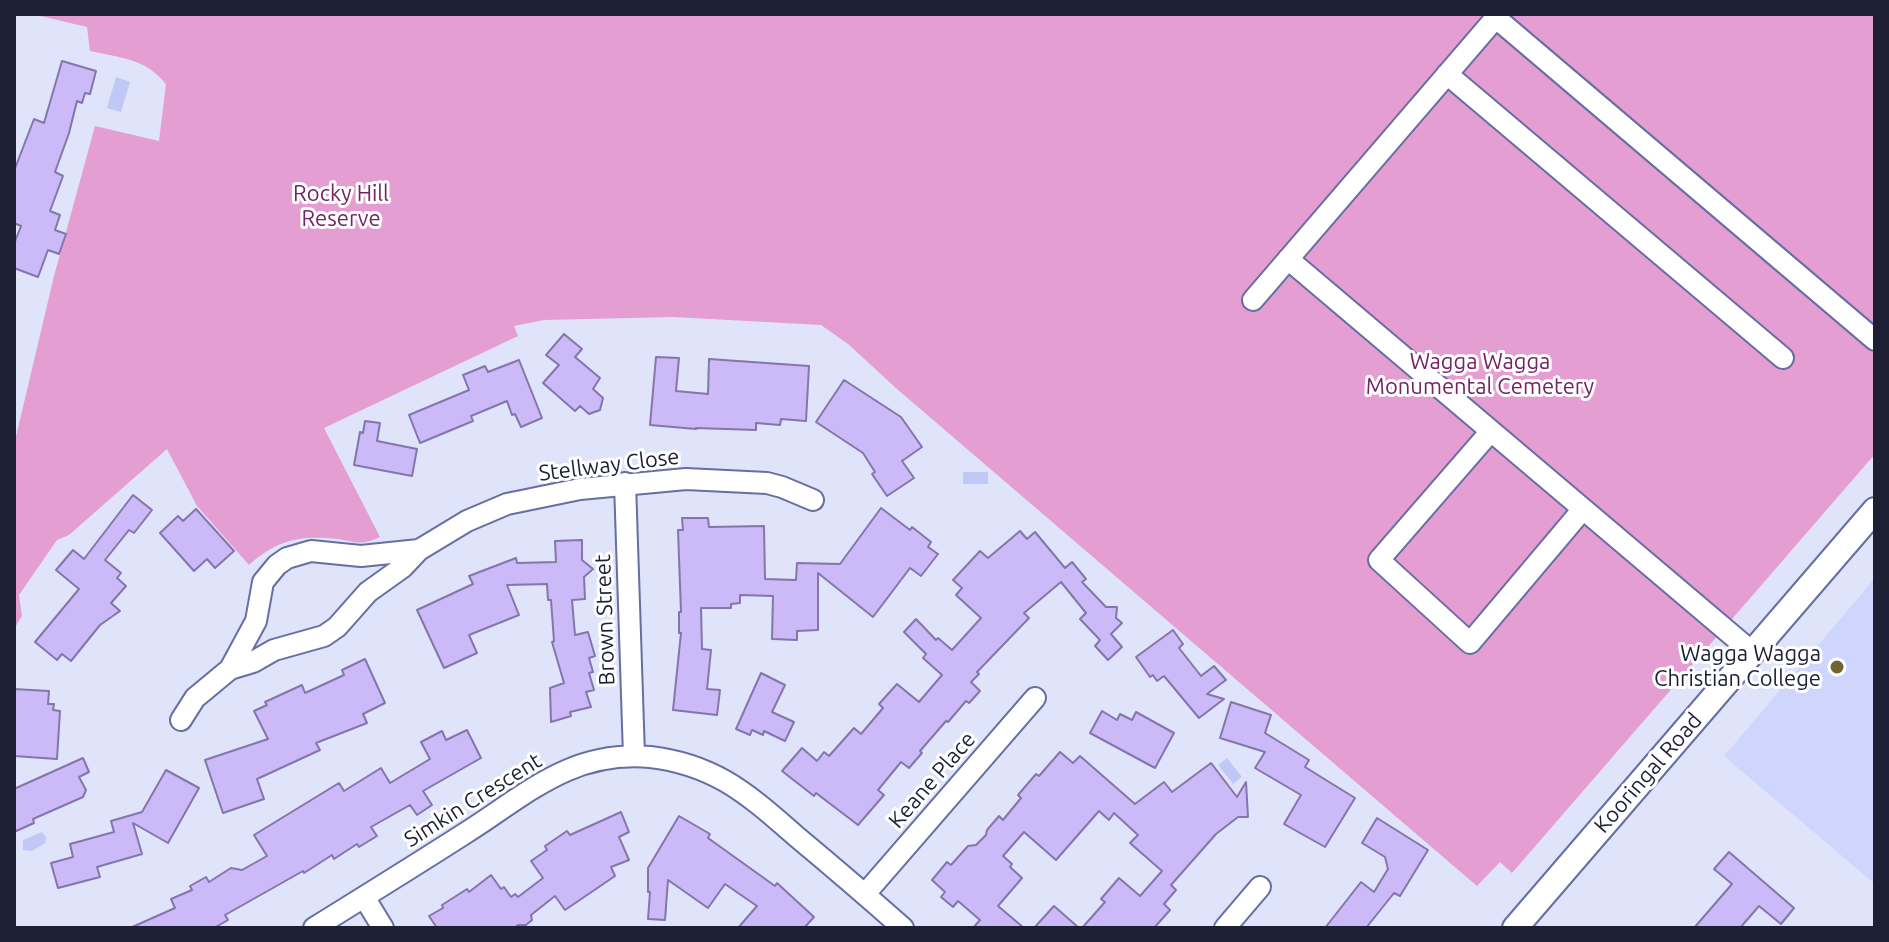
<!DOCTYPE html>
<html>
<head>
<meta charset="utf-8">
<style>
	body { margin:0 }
	#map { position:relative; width:1889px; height:942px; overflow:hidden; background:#dfe4fb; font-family:Ubuntu,sans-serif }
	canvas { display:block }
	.frame { position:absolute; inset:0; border:16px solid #1d2035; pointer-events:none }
</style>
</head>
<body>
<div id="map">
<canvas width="1889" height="942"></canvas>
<div class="frame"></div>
</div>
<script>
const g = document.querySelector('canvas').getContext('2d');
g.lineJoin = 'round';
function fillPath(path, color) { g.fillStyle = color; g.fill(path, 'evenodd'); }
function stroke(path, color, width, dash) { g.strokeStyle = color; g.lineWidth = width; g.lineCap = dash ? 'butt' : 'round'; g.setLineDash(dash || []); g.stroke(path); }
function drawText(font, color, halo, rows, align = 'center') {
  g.font = font + ' Ubuntu,sans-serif'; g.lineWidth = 6; g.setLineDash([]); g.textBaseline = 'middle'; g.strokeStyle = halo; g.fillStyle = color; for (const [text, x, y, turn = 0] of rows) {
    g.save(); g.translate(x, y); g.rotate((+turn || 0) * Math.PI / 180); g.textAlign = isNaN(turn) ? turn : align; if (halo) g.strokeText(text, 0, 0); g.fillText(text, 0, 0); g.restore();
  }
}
fillPath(new Path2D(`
	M1875,578V884L1724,756Z`), '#cfd6fd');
fillPath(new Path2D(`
	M32,14H1875V454L1512,873L1500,862L1477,886L897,389L848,344L821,325L673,317L544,320L514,326L518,336L324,428L380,537C362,546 356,542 337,539C300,535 277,540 249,565L197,506L167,449L69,535L57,540L19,595L22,616L14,629V445L54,276L95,126L159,141L166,84C145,58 121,58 90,51L87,27Z`), '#e49ed1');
fillPath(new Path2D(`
	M116,77L130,82L121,112L107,108Z
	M963,472H988V484H963Z
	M1227,758L1242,777L1233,784L1218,765Z
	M42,832L46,837L45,843L32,851L23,850V840Z`), '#c0c8f6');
const building = new Path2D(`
	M62,61L96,71L90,94L85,93L82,103L77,101L69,133L55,172L63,176L50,211L60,215L55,230L66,234L59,254L48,250L38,277L14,268V244L21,226L14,223V171L34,119L44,123Z
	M564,334L582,349L575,357L600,378L593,389L603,398L600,410L589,414L580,406L575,411L543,383L559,365L546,355Z
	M656,357L679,358L676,391L708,394L709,359L809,366L806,421L781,419L780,425L756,423V430L696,428V429L650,425Z
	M519,360L542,418L521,427L515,414L512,415L507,401L471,416L473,421L420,443L409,415L469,390L463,375L485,366L488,372Z
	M844,380L901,417L922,447L902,461L914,478L887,496L872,474L875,472L863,453L816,422Z
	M365,421L380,423L377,441L417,449L412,476L354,465L360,432L363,433Z
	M133,495L152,510L134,533L129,530L105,560L121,573L117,578L126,586L111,603L120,611L100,625L71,661L62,654L57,660L35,642L79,589L56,570L73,550L84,559Z
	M881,508L910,530L912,527L931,542L928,547L938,554L921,576L910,568L873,617L818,573V630L797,631V640L772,639L773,596L740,595V603L731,604V608H701L702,649L711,650L707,689L720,690L717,715L673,710L681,633H679V612H681L678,530H683L682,518H708L709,527L764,526L765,579L796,580L797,563L840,564Z
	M196,509L234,551L215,568L207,559L194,571L160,533L178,516L183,521Z
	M1020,531L1027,539L1035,532L1065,568L1072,562L1086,579L1082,582L1106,607H1117L1116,618L1122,623L1111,634L1122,647L1108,660L1095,646L1100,640L1080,619L1086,613L1061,582L1024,613L1029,618L977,672L979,674L971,682L980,691L969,703L966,701L948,722L946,721L920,751L922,753L909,768L901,762L878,790L884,795L858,825L816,793L814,796L782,771L802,748L817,761L824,752L829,756L854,728L861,734L883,708L879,704L897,684L919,702L942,675L923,658L926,654L904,632L916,619L936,640L938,638L952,650L981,618L956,595L962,588L953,580L980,551L988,558Z
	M582,540V560L593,569L584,577L585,599L572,600L575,635L588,632L595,656L589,658L593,672L589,673L594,690L586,692L591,707L570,712L571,716L551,722L550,688L564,683L552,642L554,641L551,600H548L547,584L507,585L519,615L469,635L477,653L444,668L417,610L473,584L469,576L516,558L517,563L556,562L555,541Z
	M1173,630L1183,644L1179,648L1201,676L1214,666L1226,680L1207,694L1224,699L1199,718L1164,676L1157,681L1153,675L1150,677L1136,657Z
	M365,659L385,703L363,714L367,723L316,743L320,750L257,779L264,799L223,813L205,760L268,739L254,711L267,705L265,702L302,685L305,693L344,675L342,670Z
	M761,673L785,685L772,712L794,722L785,741L764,731L763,735L752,730L750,735L736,729Z
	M14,689L49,691L48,704H54L53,710L60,711L57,759L14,756Z
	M1231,702L1271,715L1265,733L1309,760L1305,767L1355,798L1325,847L1284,824L1301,795L1255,768L1265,752L1220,738Z
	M1102,711L1117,720L1120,714L1132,720L1136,712L1174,733L1155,768L1090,733Z
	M467,730L481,758L423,791L432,805L417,815L410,805L371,827L377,836L359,847L357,844L334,859L332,855L304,873L303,871L225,915L228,920L214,928H130L175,908L171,899L192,890L190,886L206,877L209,882L231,868L242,870L267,856L254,835L339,783L344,791L381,768L390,783L430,759L421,742L442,731L446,740Z
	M1060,752L1073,763L1080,756L1135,804L1164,782L1172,792L1211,763L1237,797L1246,782L1248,817H1238L1216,834L1171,885L1176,890L1164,904L1170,910L1154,928H1082L1105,902L1101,899L1119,878L1140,896L1162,871L1130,843L1138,835L1114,813L1109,820L1099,811L1056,860L1024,832L1003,856L1012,864L1010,867L1022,878L998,906L1024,928H973L980,920L958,901L953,907L941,897L945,892L932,880L947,862L951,865L968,846L976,845L986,835L987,830L999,816L1003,820L1021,798L1018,795L1036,774L1039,776Z
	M83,758L89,772L79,777L86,790L83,797L33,819L34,823L14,832V789Z
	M166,770L199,788L168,843L133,823L142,854L97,867L100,877L58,888L51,863L73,857L70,844L114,832L111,821L142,812Z
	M621,812L629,832L619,837L629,860L611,867L615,876L565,910L555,896L531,915L532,920L526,925H518L514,928H437L429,916L443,908L442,905L467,889L469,892L491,875L501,889L504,887L511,897L515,894L518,897L543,878L531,861L547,850L545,846L567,831L570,835Z
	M679,816L710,834L708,838L775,886L777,883L814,917L804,928H738L757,906L725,884L708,908L668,880L665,920L648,919L650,892H648V868Z
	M1377,818L1428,850L1400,896L1394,893L1366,928H1325L1361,882L1374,892L1388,869L1385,857L1362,843Z
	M1729,852L1794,908L1781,924L1759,906L1740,928H1694L1732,884L1714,869Z
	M1054,906L1079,928H1034Z`);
fillPath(building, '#cbbaf7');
stroke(building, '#8475aa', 2);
const minor = new Path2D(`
	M1496,18L1875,340
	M1447,74L1783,358
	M1288,259L1752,652
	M1253,300L1499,14
	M1491,431L1379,560L1470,643L1583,509
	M625,483L634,756
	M230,669L256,621L263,582L277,565L287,558L311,551L361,556L419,550
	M181,720L195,698L230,669L253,662L274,650L324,636L337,627L368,592L403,567L419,550L467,521L507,504L580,489L686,479L767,483L782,487L813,500
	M865,894L1035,698
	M364,897L383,928
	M314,928C364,897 414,866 464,834C526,795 571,750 650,757C676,760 702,768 725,781C751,796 774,817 797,837C833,867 868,897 903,928
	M1225,928L1260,887`);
const major = new Path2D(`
	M1515,928L1875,510`);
stroke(minor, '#666ea2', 24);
stroke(major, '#666ea2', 28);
stroke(minor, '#fff', 20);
stroke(major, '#fff', 24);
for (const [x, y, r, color] of [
	[1837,667,8,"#706532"]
]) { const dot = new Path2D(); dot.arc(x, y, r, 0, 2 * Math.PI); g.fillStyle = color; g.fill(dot); stroke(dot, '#fff', 3); }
drawText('22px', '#752364', '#fff', [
	["Rocky Hill",341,194],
	["Reserve",341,219],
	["Wagga Wagga",1480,362],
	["Monumental Cemetery",1480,387]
]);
drawText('22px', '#1d2035', '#fff', [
	["Stellway Close",609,465,-7],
	["Brown Street",605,620,-92],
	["Kooringal Road",1648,773,-49],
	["Keane Place",932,780,-49],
	["Simkin Crescent",473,800,-32]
]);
drawText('22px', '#1d2035', '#fff', [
	["Wagga Wagga",1821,654],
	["Christian College",1821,679]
], 'right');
</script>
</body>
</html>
